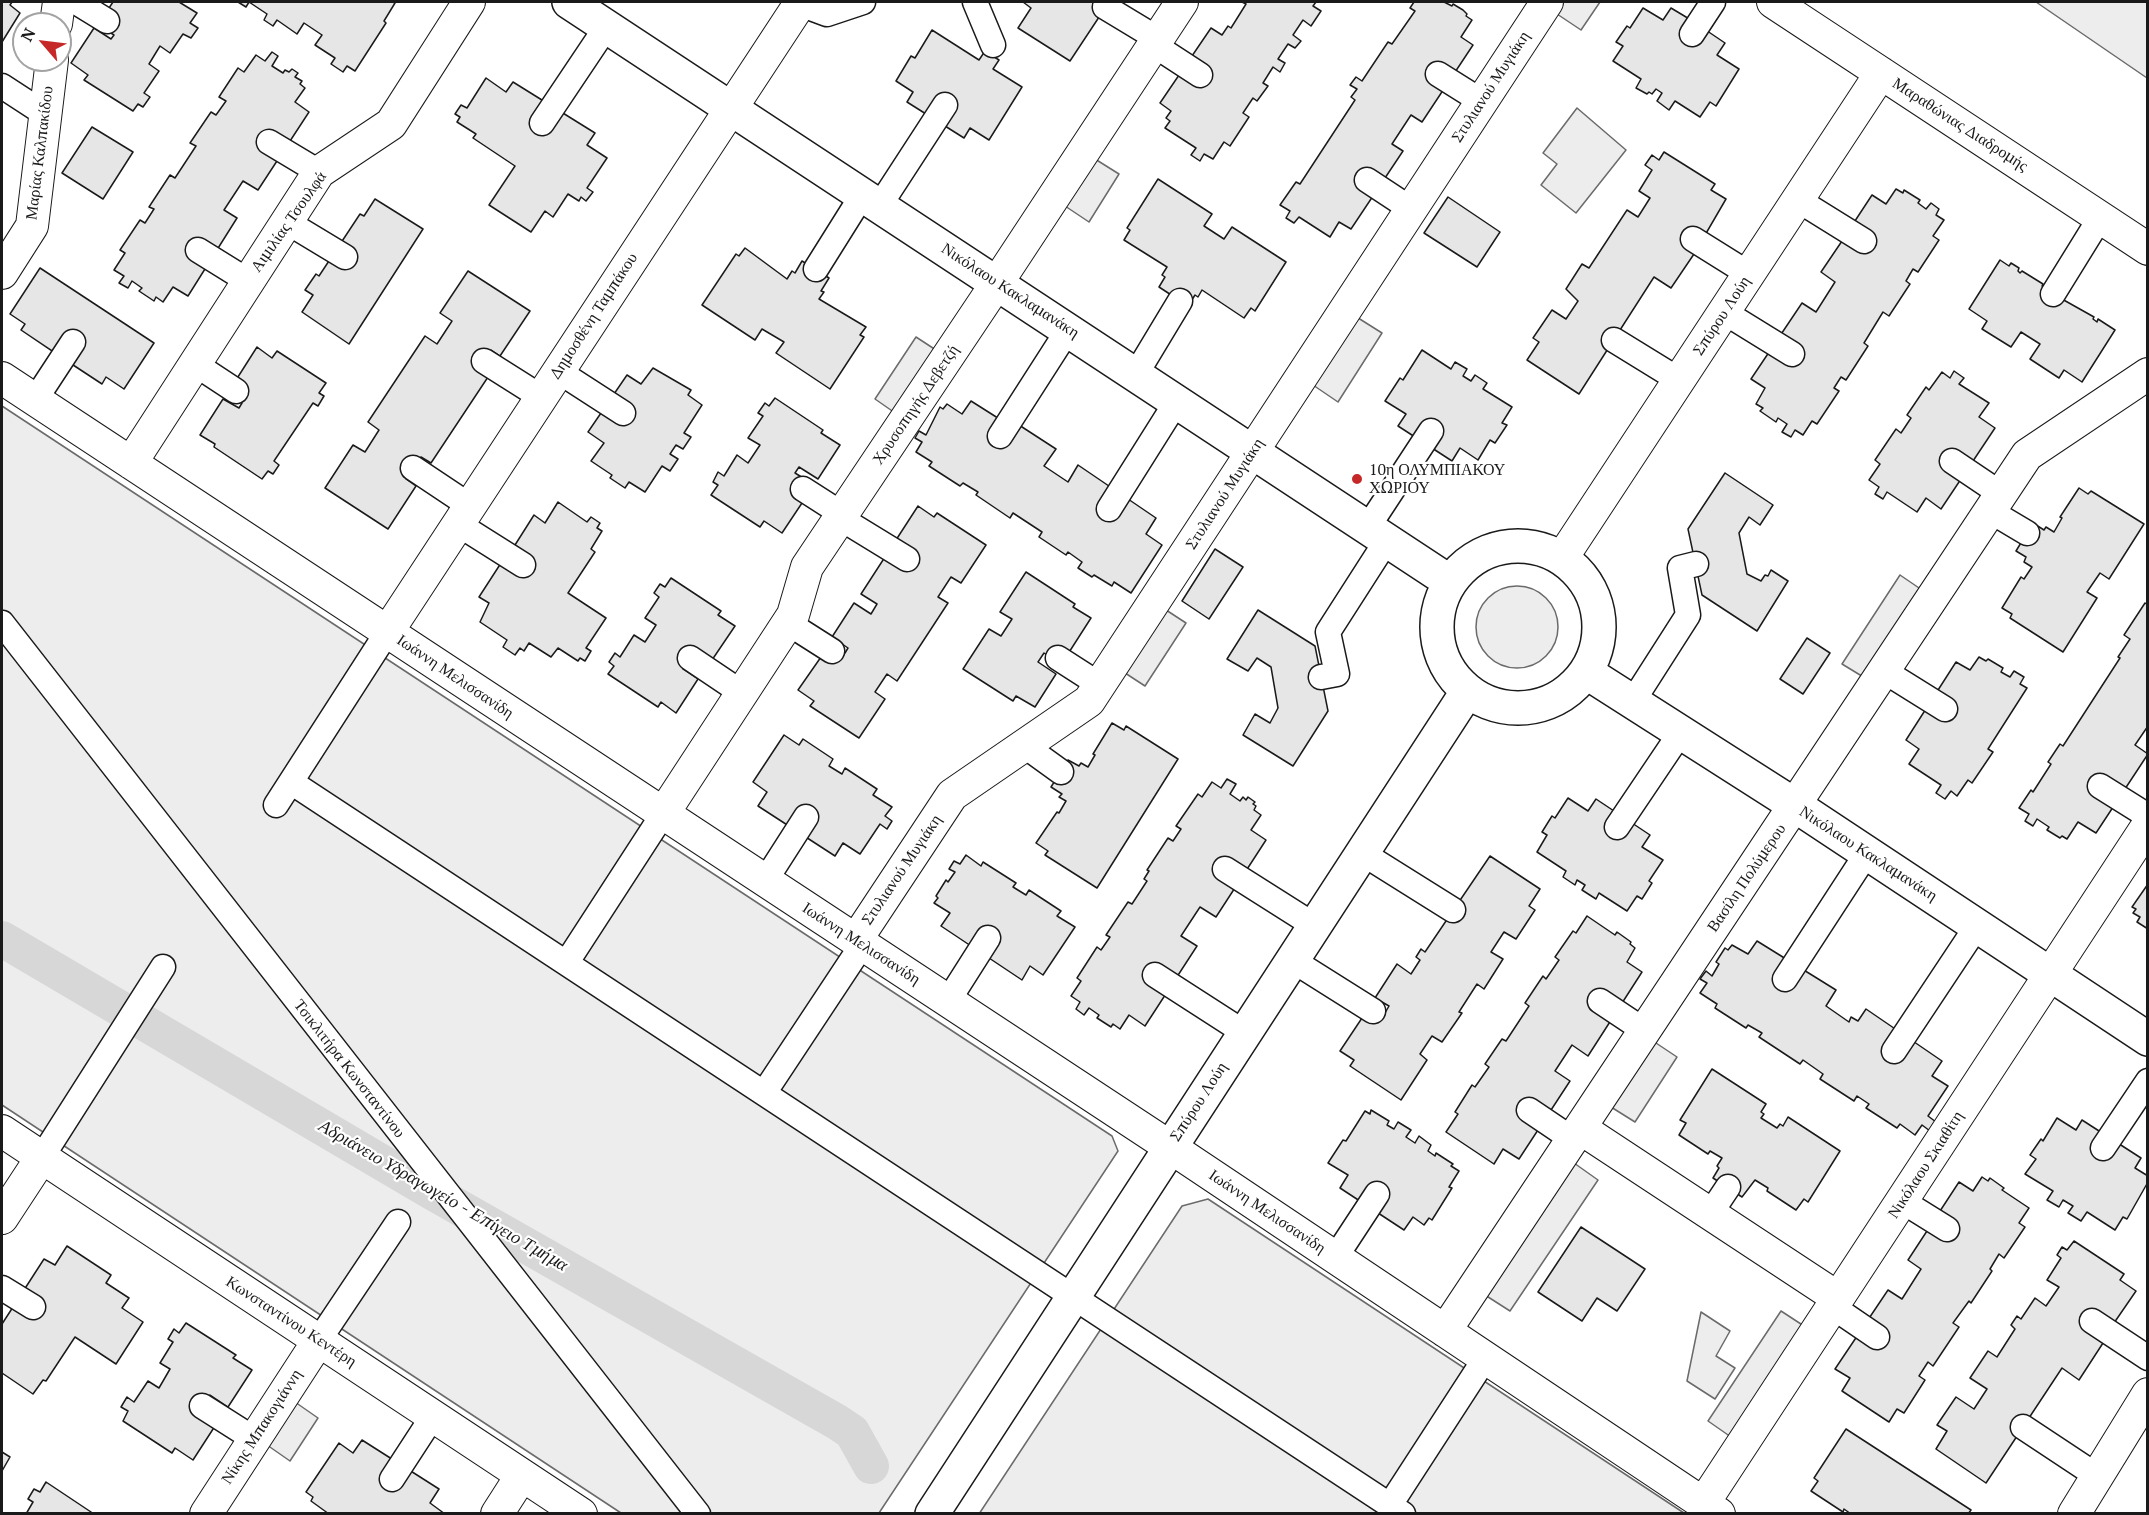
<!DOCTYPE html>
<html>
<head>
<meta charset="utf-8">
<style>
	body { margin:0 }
	#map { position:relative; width:2149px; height:1515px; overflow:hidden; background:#fff; font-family:"PT Serif",serif }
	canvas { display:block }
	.frame { position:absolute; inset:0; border:3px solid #1a1a1a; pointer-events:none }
	.north { position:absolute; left:12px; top:12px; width:60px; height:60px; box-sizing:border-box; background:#fff; border:2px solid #a3a3a3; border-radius:50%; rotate:298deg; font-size:16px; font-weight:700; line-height:24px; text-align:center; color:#1a1a1a }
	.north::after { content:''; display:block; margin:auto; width:21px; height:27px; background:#c62828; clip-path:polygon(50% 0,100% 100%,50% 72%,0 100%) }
</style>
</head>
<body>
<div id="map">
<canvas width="2149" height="1515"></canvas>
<div class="frame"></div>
<div class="north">N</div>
</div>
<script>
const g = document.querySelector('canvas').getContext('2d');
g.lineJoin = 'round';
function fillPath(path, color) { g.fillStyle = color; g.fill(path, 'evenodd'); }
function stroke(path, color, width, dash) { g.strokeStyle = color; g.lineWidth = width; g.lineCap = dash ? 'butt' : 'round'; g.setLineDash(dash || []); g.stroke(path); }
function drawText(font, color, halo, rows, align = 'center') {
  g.font = font + ' "PT Serif",serif'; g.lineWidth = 4.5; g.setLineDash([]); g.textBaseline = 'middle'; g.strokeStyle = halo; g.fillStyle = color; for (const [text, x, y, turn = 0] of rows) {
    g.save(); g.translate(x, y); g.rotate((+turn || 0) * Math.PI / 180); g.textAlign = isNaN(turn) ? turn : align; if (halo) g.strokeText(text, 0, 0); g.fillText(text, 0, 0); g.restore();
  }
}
const built = new Path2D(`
	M1561,2H1600L1581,30L1554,12Z
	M2036,2H2147V78Z
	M1577,108L1626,150L1576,213L1541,185L1557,164L1543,153Z
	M1095,159L1119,174L1089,222L1065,206Z
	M1355,316L1382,333L1338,402L1310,383Z
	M916,337L939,352L898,415L875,399Z
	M2,406L1112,1136L1118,1151L879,1513H621L2,1105Z
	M1900,575L1922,590L1865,678L1842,664Z
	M1476 627a41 41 0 1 1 82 0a41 41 0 1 1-82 0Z
	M1163,608L1186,623L1145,686L1122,671Z
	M1653,1041L1677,1057L1635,1122L1611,1107Z
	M1574,1163L1598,1180L1510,1311L1485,1295Z
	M1208,1199L1684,1513L979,1514L1182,1206Z
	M1781,1311L1804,1326L1731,1437L1708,1421Z
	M1701,1312L1730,1331L1716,1356L1735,1368L1715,1399L1687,1381Z
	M295,1402L318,1418L290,1461L267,1445Z`);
fillPath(built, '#ededed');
stroke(built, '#6a6a6a', 1.5);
stroke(new Path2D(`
	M2,939L432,1192L837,1422L852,1432L871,1466`), '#d7d7d7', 36);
const building = new Path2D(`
	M2,2H12L10,5L20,13L2,42Z
	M113,2H179L197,13L190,23L198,28L191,38L183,34L170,53L160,46L149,64L159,71L144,93L150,97L143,107L138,104L133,111L84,80L88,75L71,63L94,28L111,39L114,35L103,28L107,11Z
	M238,2H393L395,3L384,21L386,23L355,71L347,66L343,72L331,64L335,58L315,45L322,35L304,23L297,34L277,20L273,26L264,20L267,14L249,2L246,7Z
	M1023,2H1109L1070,61L1018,28L1031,8Z
	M1242,2H1316L1313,6L1321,11L1311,26L1303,20L1293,35L1301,41L1295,48L1288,44L1278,59L1285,63L1280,72L1273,67L1263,83L1268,86L1257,101L1253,98L1243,113L1249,117L1230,146L1224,142L1213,159L1204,154L1200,161L1191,155L1196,148L1165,128L1170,121L1166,118L1171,111L1160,103L1211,28L1222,35L1228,26L1231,28L1246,4Z
	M1414,2H1444L1452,6L1453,4L1463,10L1467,14L1466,16L1472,20L1461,37L1473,45L1422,122L1411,115L1392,144L1403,151L1351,229L1339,222L1330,237L1299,217L1294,223L1286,218L1290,211L1280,205L1296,182L1300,184L1355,100L1351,97L1357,89L1350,85L1356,77L1362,81L1388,42L1392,44L1415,11L1410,8Z
	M1643,8L1663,20L1671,8L1691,20L1725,43L1717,55L1739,69L1716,106L1710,102L1700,117L1675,101L1669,110L1657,101L1662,93L1656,89L1652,94L1649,92L1647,94L1636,88L1641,79L1613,61L1623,46L1616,42L1627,26L1630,28Z
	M932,30L979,60L985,51L999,60L993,69L1022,87L989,140L970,128L964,138L907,102L913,92L896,81L911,56L915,58Z
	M272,52L278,56L272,66L283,73L285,70L289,72L292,69L298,73L295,77L302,81L300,84L305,88L295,102L309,112L258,190L243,181L224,210L237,218L188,296L173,287L163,302L156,297L154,301L139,291L142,288L132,281L128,288L119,283L124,276L114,270L125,253L120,250L140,220L145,223L154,209L149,207L170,175L175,178L196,146L190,143L211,112L216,115L226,101L219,97L238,68L244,72L256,55L265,61Z
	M486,78L506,92L513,82L595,133L587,145L607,158L587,188L593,192L586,201L581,197L579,201L568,194L553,217L545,211L531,232L489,205L515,166L473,138L476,134L457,122L460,117L455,114L461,105L467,108Z
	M92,127L133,152L103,199L62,173Z
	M1664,152L1715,184L1711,190L1726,199L1694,254L1671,288L1654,277L1579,394L1527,360L1539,342L1533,338L1552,310L1566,319L1578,301L1566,289L1582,264L1589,268L1627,210L1638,217L1650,198L1639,191L1652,170L1645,165L1652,155L1659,160Z
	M1158,179L1212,214L1204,226L1224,239L1232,227L1286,262L1255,311L1251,308L1244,318L1202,290L1198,297L1195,295L1188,306L1159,287L1165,277L1162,275L1167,267L1124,240L1130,230L1127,228Z
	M1896,189L1903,193L1904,190L1920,200L1918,203L1926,209L1931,203L1939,209L1936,215L1944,220L1933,236L1939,240L1918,272L1913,269L1906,281L1910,284L1889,316L1883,312L1864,343L1868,346L1846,380L1841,377L1834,388L1839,391L1817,424L1812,421L1803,435L1795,430L1791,437L1782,432L1787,424L1778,418L1776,422L1760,411L1763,408L1756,404L1765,388L1751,379L1802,303L1816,312L1835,282L1821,272L1842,241L1858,251L1867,237L1851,227L1872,195L1886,204Z
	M1448,197L1500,232L1477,267L1424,233Z
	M375,199L423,229L349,344L302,312L313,295L305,290L316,274L319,276L360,214L364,216Z
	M745,248L787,279L792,271L795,273L802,261L829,278L821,291L824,292L819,299L866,327L860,335L864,337L830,389L776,353L784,342L762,329L755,340L702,305L736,254L739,256Z
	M2000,260L2009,266L2011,263L2019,268L2018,271L2020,273L2022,271L2043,284L2042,286L2053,294L2094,317L2093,319L2097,322L2098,319L2115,330L2082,382L2064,370L2059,378L2030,359L2040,344L2021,332L2011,347L1982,329L1987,321L1969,309Z
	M40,268L154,343L124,389L106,377L102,384L67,361L21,330L25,324L10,314Z
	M468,271L530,311L500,356L491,350L478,370L488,377L431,463L421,457L406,479L416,486L388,529L325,488L353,445L365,452L379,430L368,422L425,336L437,344L452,321L440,313Z
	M257,347L272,358L277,351L326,383L319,393L324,396L318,406L313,403L274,461L279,465L273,474L268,471L262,479L214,447L215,444L200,435L223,399L239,408L242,403L232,396L236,380Z
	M1422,350L1451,369L1455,362L1467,369L1463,376L1471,381L1475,375L1487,383L1483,389L1512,407L1502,423L1507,425L1495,443L1490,440L1478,460L1460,448L1452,461L1398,426L1406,414L1385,401L1400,378L1403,380Z
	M653,368L691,390L688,395L702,405L684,433L691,437L683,449L676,445L670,454L678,459L670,471L662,466L645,492L629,482L625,488L610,478L612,475L591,461L604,443L588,432L627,375L641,384Z
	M1954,371L1964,378L1959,384L1989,403L1979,417L1995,428L1941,509L1926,498L1917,512L1887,492L1883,499L1875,494L1879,487L1869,480L1880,464L1875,460L1896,429L1901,433L1911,418L1907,415L1926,387L1929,390L1942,372L1950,378Z
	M775,398L823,430L821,433L840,445L818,479L799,467L795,473L808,481L804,500L782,533L764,521L760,527L711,495L718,485L713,482L718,472L724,476L737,455L748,463L760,445L748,438L763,416L758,413L765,403L769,406Z
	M971,401L1001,420L1019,425L1056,449L1044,466L1068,482L1078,465L1156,518L1146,534L1162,545L1131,593L1114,582L1112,586L1094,575L1092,577L1078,568L1082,562L1068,552L1066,555L1039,537L1042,532L1013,513L1010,518L976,495L978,492L963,483L960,486L929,466L932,462L916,452L922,442L915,438L919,431L926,435L940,407L943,409L947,404L962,414Z
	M1725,473L1773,505L1760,525L1749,517L1739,533L1747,574L1761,581L1765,575L1768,576L1771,570L1788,581L1757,631L1702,595L1688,529Z
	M2079,488L2088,494L2091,491L2144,524L2109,579L2100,573L2087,592L2097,598L2063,652L2010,618L2012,614L2002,608L2021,577L2024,579L2032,567L2024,562L2026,557L2016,551L2033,523L2044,530L2046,527L2054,532L2062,518L2060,517Z
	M558,502L587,522L591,517L600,523L597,528L602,531L591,549L595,552L568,593L606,618L586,648L591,651L585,661L580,658L578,661L558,648L551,657L529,643L524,651L520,648L515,655L503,647L507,640L480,622L489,603L479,597L501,563L517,574L530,555L515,545L534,515L545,523Z
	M918,506L934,517L937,513L986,545L961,583L951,577L938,597L948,603L897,681L887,674L875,692L885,699L859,738L810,706L814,701L798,690L821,657L835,646L845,653L848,648L832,637L854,603L871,614L877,604L861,594Z
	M1215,549L1243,567L1209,619L1182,601Z
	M1026,572L1075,604L1073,607L1091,618L1066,657L1056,661L1044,653L1038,662L1056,674L1035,707L1016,696L1013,701L963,669L989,629L1001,636L1012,619L1000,612Z
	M671,578L721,611L718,615L735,626L712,660L690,658L683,669L698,679L676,713L661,702L658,707L608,674L614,666L609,662L615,653L620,657L634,635L645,642L656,625L645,618L659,597L654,593L660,584L665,587Z
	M2145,603L2148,605V726L2135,745L2148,754L2096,833L2078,822L2067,839L2062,836L2060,838L2047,830L2049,827L2037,819L2033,826L2025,821L2029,814L2019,808L2031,790L2033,792L2051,764L2048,762L2060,744L2063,746L2120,658L2118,657L2130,639L2124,635Z
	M1258,610L1315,646L1328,711L1293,766L1243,735L1255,714L1270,723L1278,708L1271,667L1257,658L1248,671L1227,659Z
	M1807,638L1830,653L1803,694L1780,679Z
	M1979,657L1986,661L1988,659L2003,668L2001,672L2010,677L2014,671L2024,677L2020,684L2027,688L1988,749L1993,752L1972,783L1968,780L1957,796L1951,791L1945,799L1936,793L1941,785L1909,764L1919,749L1906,740L1956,662L1970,670Z
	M1112,723L1124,730L1126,726L1178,759L1097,888L1045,855L1048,851L1036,843L1057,812L1059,813L1066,801L1059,797L1062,794L1051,787L1068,760L1079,766L1081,763L1088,767L1095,755L1093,754Z
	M784,735L799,745L803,739L833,759L829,766L842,774L845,768L877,789L873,795L892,807L885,816L892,821L887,829L880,824L860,854L843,843L835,856L758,806L767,792L753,782Z
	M1227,779L1236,784L1230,794L1240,801L1243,797L1246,800L1248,797L1255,802L1253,804L1256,806L1254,810L1261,815L1251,830L1266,840L1216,917L1200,907L1181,936L1197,946L1145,1026L1129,1015L1120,1029L1113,1024L1111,1027L1097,1018L1099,1015L1089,1008L1084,1015L1076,1009L1080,1002L1071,996L1081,981L1077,978L1097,947L1101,950L1110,937L1106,935L1128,902L1132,904L1147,881L1144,879L1149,871L1147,870L1168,838L1173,841L1181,829L1176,826L1198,794L1202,797L1212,782L1221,788Z
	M1568,798L1588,811L1596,799L1650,835L1642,847L1663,860L1649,881L1652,883L1642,899L1637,896L1627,911L1599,893L1596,899L1582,890L1585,885L1577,880L1575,885L1563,877L1566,871L1537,852L1547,835L1542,832L1552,816L1555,818Z
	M966,855L981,866L983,862L1016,883L1013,887L1026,895L1029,890L1061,911L1057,916L1075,927L1043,975L1030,966L1022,980L941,926L950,913L934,903L938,898L936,896L946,880L948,882L955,872L949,869L954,861L960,864Z
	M1490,856L1540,889L1529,906L1535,910L1516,939L1504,932L1491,952L1503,959L1484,989L1477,984L1459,1012L1462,1013L1442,1042L1432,1036L1420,1054L1427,1060L1401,1100L1350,1066L1354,1060L1340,1051L1362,1018L1376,1007L1385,1013L1389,1006L1375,998L1397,964L1411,974L1420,960L1416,957L1421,949L1425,952Z
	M2148,884V929L2137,922L2140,917L2133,913L2136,909L2132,907Z
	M1587,916L1615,935L1617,932L1631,942L1630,944L1635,948L1627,962L1642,972L1588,1056L1572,1045L1555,1071L1570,1081L1519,1159L1503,1149L1494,1164L1446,1132L1458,1114L1455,1112L1472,1085L1475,1087L1489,1067L1485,1064L1502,1039L1506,1041L1529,1006L1525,1003L1543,976L1546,979L1559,960L1555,957L1573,931L1576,933Z
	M1757,941L1836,990L1826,1006L1849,1022L1851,1017L1858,1021L1866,1009L1942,1061L1932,1076L1948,1086L1928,1116L1936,1122L1930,1131L1922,1125L1915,1135L1900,1124L1897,1128L1866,1108L1869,1104L1857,1096L1854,1101L1820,1079L1823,1074L1803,1060L1800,1064L1759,1037L1762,1033L1748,1025L1746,1028L1715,1008L1717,1004L1700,993L1707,983L1700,979L1706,971L1712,976L1719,964L1716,962L1725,948L1728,950L1732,945L1748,954Z
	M1712,1069L1766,1104L1761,1112L1764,1114L1761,1118L1777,1128L1780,1124L1783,1126L1788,1117L1840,1151L1808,1202L1804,1199L1796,1210L1767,1191L1768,1188L1755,1180L1742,1197L1713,1178L1719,1168L1717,1166L1722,1158L1710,1151L1708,1154L1679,1135L1686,1123L1680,1120Z
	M1371,1110L1389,1121L1387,1125L1394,1129L1398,1122L1411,1130L1406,1137L1415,1143L1419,1136L1431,1145L1428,1151L1435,1156L1436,1153L1453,1164L1451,1166L1459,1171L1449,1187L1452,1188L1432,1220L1429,1218L1424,1225L1413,1217L1404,1230L1340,1188L1348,1175L1328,1163L1343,1140L1346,1141L1365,1111L1370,1114Z
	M2057,1118L2076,1130L2082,1120L2141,1158L2135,1168L2148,1176V1182L2127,1219L2123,1217L2115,1230L2087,1212L2081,1221L2068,1213L2073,1206L2063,1200L2059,1207L2047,1200L2053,1191L2025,1174L2036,1159L2030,1155L2041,1139L2043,1141Z
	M1982,1177L1988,1181L1990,1178L2004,1188L2002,1190L2029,1208L2019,1223L2025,1227L2004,1258L1999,1254L1990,1269L1992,1271L1971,1303L1969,1301L1953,1323L1959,1327L1933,1366L1928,1362L1919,1376L1925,1380L1904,1413L1897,1409L1889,1422L1842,1391L1850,1378L1835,1369L1888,1290L1902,1299L1921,1269L1908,1260L1959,1182L1973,1191Z
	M1581,1227L1645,1269L1617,1311L1597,1298L1582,1321L1538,1292Z
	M2074,1241L2124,1274L2120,1280L2136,1291L2114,1323L2086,1331L2103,1343L2079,1380L2062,1368L1986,1483L1936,1449L1947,1431L1937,1425L1956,1397L1974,1409L1987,1389L1970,1378L1988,1351L1997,1357L2015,1329L2011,1325L2017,1316L2021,1319L2035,1298L2046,1306L2059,1287L2047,1280L2061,1258L2057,1255L2062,1247L2067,1250Z
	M67,1246L111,1275L106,1283L129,1298L122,1308L143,1322L116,1364L75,1337L46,1381L43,1380L33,1394L2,1373V1324L44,1259L55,1265Z
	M186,1323L236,1355L233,1358L252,1370L228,1407L210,1395L197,1414L215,1426L193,1460L175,1448L172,1453L123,1421L128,1411L121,1407L127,1397L134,1402L148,1381L159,1388L170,1369L160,1363L173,1342L168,1339L174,1329L179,1333Z
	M1846,1429L1971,1510L1968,1514H1851L1844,1509L1843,1512L1811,1491L1818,1481L1814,1478Z
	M362,1440L439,1489L430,1503L445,1514H329L311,1501L313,1497L306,1492L339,1443L353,1453Z
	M2,1452L10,1457L2,1471Z
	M46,1482L94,1514H26L33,1502L28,1499L34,1489L40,1492Z`);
fillPath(building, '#e6e6e6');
stroke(building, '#1a1a1a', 1.5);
const pedestrian = new Path2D(`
	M76,2L107,21
	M975,2L993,45
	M800,4L827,14L863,2
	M1105,7L1158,39
	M1692,34L1713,2
	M1154,45L1200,75
	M1438,74L1481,101
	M2,86L45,114
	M542,123L607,26
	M269,142L319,172
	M1367,180L1411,209
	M1798,200L1864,241
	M880,205L945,105
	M287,222L345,257
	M1693,239L1749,274
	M198,250L248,281
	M816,269L863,194
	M2053,294L2100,218
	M1724,312L1792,354
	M1614,340L1679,380
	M484,361L541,397
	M195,364L236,391
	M558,371L623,413
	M1136,374L1180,301
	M35,400L73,342
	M1000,436L1068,330
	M1952,461L2001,494
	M413,468L470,506
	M803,489L842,514
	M1109,509L1177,401
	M1990,511L2027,533
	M840,518L907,559
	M458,524L523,565
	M1368,527L1431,431
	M2,623L698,1514
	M788,623L832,651
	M690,658L742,693
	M1058,658L1100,685
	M1884,671L1945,709
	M1321,677L1337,674L1328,632L1387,540
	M1633,701L1688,615L1680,568L1696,564
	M1025,746L1061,772
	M291,782L1403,1514
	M2100,786L2148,816
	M276,805L388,631
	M1617,827L1681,732
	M1362,853L1453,910
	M1225,869L1315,926
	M765,881L806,817
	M1292,960L1373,1011
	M567,962L663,814
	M1155,975L1245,1033
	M1785,979L1867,853
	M948,1001L988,938
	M1600,1001L1645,1031
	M1894,1051L1977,926
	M764,1093L862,945
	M1529,1110L1572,1139
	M2103,1148L2148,1081
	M42,1157L163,967
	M1902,1201L1947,1229
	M1710,1214L1728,1187
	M1335,1258L1377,1194
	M2,1288L33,1307
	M1833,1307L1877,1337
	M2092,1321L2148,1358
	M319,1340L398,1222
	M202,1406L254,1439
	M2023,1427L2097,1476
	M392,1479L433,1416
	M1390,1505L1486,1357`);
const minor = new Path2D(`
	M1773,2L2148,249
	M56,24L59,2
	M2,273L32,226L52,60
	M2,378L1170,1147L1719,1514
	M131,463L319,172L391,124L469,2
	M1562,558L1881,73
	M388,631L801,2
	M663,814L793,615L807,567L997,283L1182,2
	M856,940L952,795L1089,701L1547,2
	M1580,1128L1838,1298
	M2,1131L581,1514
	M2,1218L42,1157
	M1445,1331L2027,455L2148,374
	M1703,1504L2148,825
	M206,1514L319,1340
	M497,1514L522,1475
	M2074,1514L2148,1394`);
const tertiary = new Path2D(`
	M569,2L1450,582
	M1437 627a81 81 0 1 1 162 0a81 81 0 1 1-162 0Z
	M1586,672L1796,806L2148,1039
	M932,1514L1467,692`);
stroke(pedestrian, '#1a1a1a', 27);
stroke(minor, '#1a1a1a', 34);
stroke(tertiary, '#1a1a1a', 36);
stroke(pedestrian, '#fff', 24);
stroke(minor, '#fff', 32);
stroke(tertiary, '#fff', 33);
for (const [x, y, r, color] of [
	[1357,479,6,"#c62828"]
]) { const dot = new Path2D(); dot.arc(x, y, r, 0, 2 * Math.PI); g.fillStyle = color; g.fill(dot); stroke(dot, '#fff', 2); }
drawText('16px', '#1a1a1a', '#fff', [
	["Στυλιανού Μυγιάκη",1491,87,-57],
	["Μαραθώνιας Διαδρομής",1960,125,33],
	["Μαρίας Καλπακίδου",40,153,-83],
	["Αιμιλίας Τσουλφά",289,222,-55],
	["Νικόλαου Κακλαμανάκη",1010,291,33],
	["Δημοσθένη Ταμπάκου",594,316,-57],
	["Σπύρου Λούη",1722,316,-57],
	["Χρυσοπηγής Δεβετζή",916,405,-56],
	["Στυλιανού Μυγιάκη",1225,494,-57],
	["Ιωάννη Μελισσανίδη",455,677,34],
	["Νικόλαου Κακλαμανάκη",1868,854,33],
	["Στυλιανού Μυγιάκη",902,870,-56],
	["Βασίλη Πολύμερου",1747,878,-56],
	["Ιωάννη Μελισσανίδη",861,944,33],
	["Τσικλιτήρα Κωνσταντίνου",349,1069,52],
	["Σπύρου Λούη",1199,1102,-57],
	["Νικόλαου Σκιαθίτη",1926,1165,-57],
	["Ιωάννη Μελισσανίδη",1267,1212,34],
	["Κωνσταντίνου Κεντέρη",291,1322,33],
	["Νίκης Μπακογιάννη",262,1427,-57]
]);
drawText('16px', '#1a1a1a', '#fff', [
	["10η ΟΛΥΜΠΙΑΚΟΥ",1369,470],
	["ΧΩΡΙΟΥ",1369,488]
], 'left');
drawText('italic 18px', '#1a1a1a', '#fff', [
	["Αδριάνειο Υδραγωγείο - Επίγειο Τμήμα",443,1196,30]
]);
</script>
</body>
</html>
